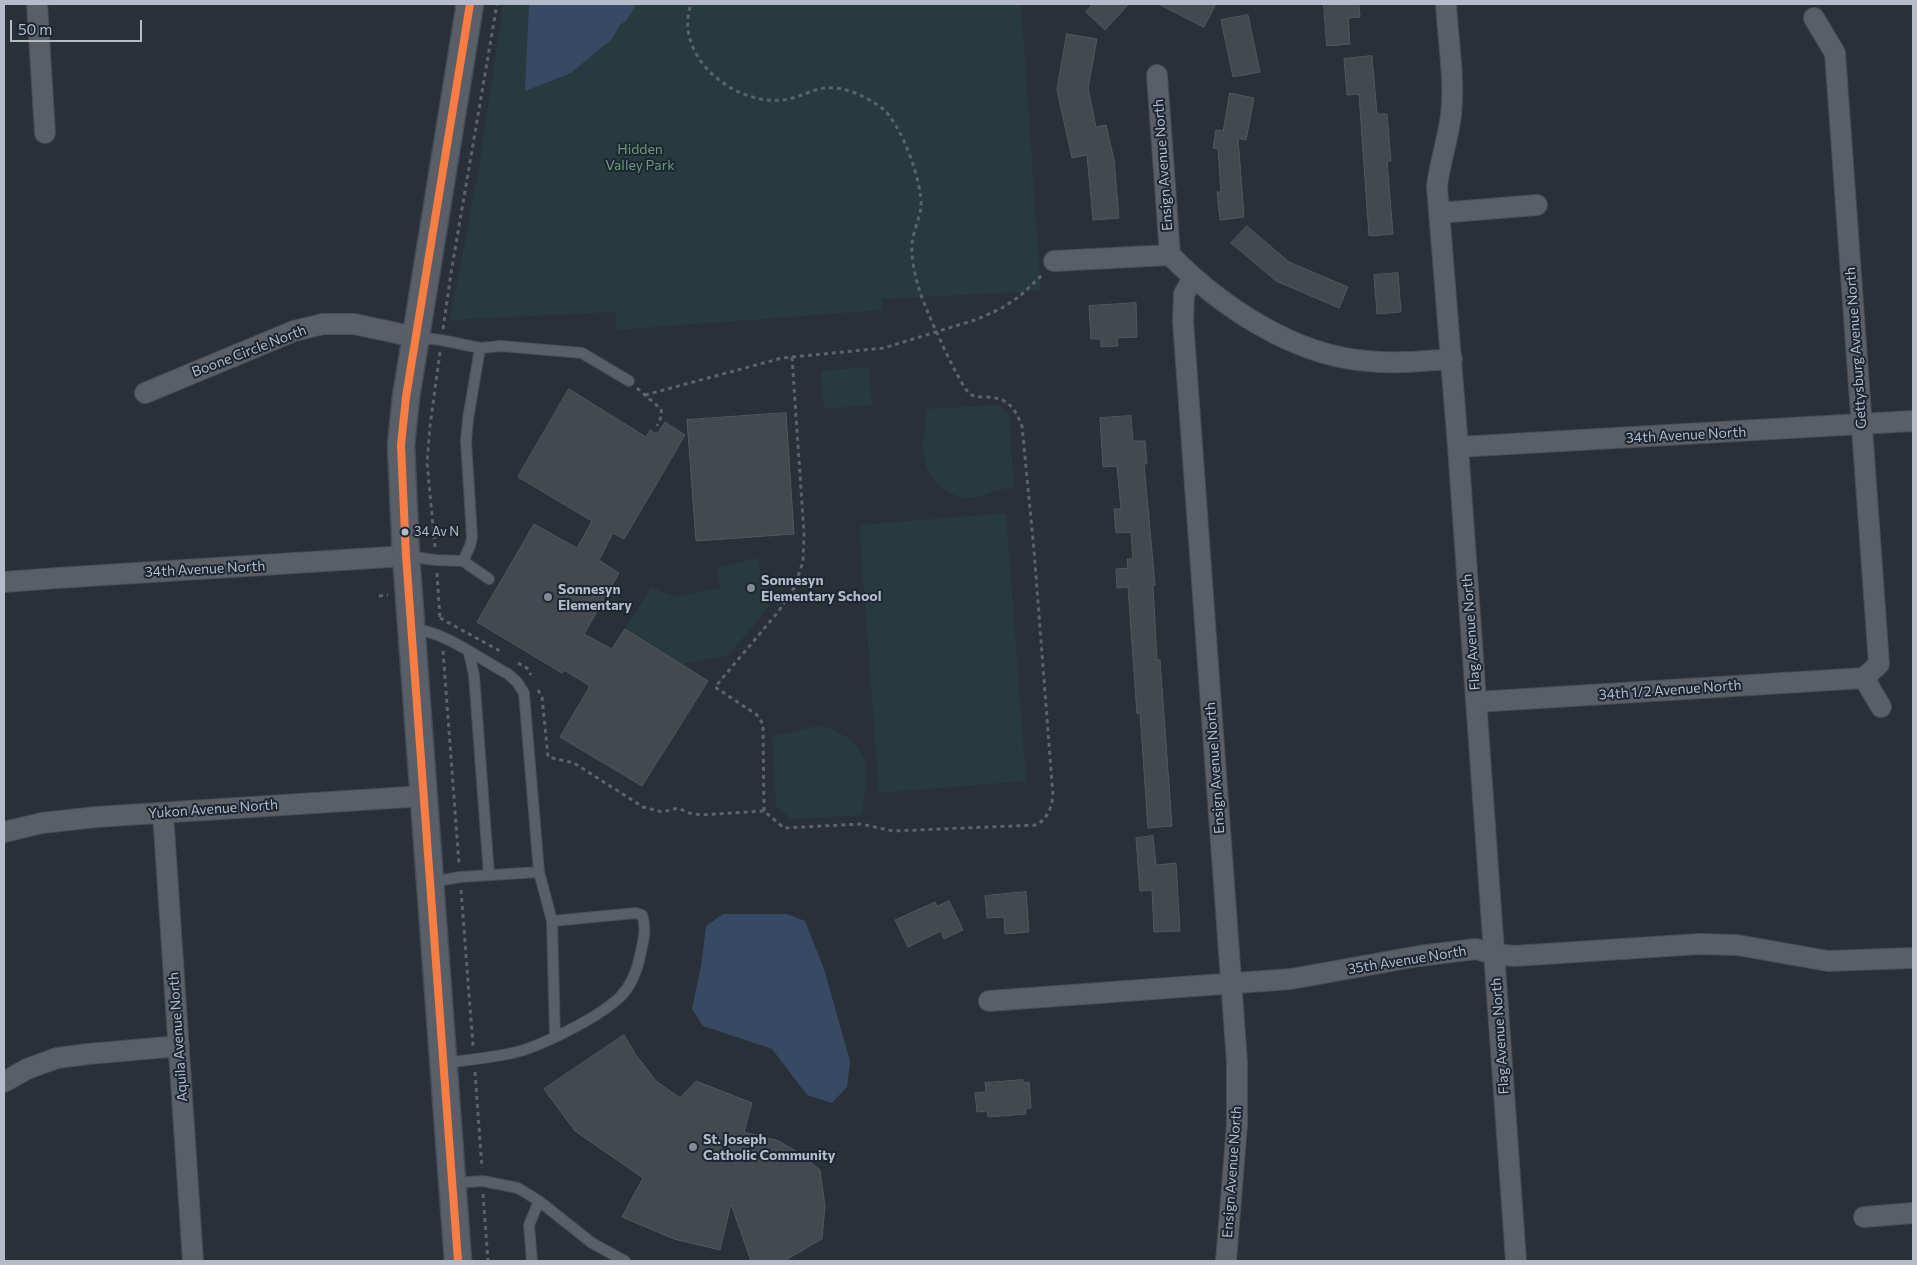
<!DOCTYPE html>
<html>
<head>
<meta charset="utf-8">
<style>
	body { margin:0 }
	#map { position:relative; width:1917px; height:1265px; overflow:hidden; background:#2a3038; font-family:Commissioner,sans-serif }
	canvas { display:block }
	.frame { position:absolute; inset:0; border:5px solid #b4bcc9; pointer-events:none }
	.scale { position:absolute; left:10px; top:20px; width:132px; height:22px; box-sizing:border-box; border:2px solid #b4bcc9; border-top:0; padding-left:6px; font-size:15px; line-height:18px; white-space:nowrap; color:#b4bcc9; -webkit-text-stroke:4px #1d2633; paint-order:stroke }
</style>
</head>
<body>
<div id="map">
<canvas width="1917" height="1265"></canvas>
<div class="frame"></div>
<div class="scale">50 m</div>
</div>
<script>
const g = document.querySelector('canvas').getContext('2d');
g.lineJoin = 'round';
function fillPath(path, color) { g.fillStyle = color; g.fill(path, 'evenodd'); }
function stroke(path, color, width, dash) { g.strokeStyle = color; g.lineWidth = width; g.lineCap = dash ? 'butt' : 'round'; g.setLineDash(dash || []); g.stroke(path); }
function drawText(font, color, halo, rows, align = 'center') {
  g.font = font + ' Commissioner,sans-serif'; g.lineWidth = 4; g.setLineDash([]); g.textBaseline = 'middle'; g.strokeStyle = halo; g.fillStyle = color; for (const [text, x, y, turn = 0] of rows) {
    g.save(); g.translate(x, y); g.rotate((+turn || 0) * Math.PI / 180); g.textAlign = isNaN(turn) ? turn : align; if (halo) g.strokeText(text, 0, 0); g.fillText(text, 0, 0); g.restore();
  }
}
fillPath(new Path2D(`
	M503,4H1021L1041,291L882,299V310L617,330L615,312L450,320L479,168Z
	M869,367L872,405L824,409L821,371Z
	M999,405L1009,415L1014,488C1009,489 1003,488 998,490C991,491 985,496 976,497C963,499 950,495 940,486C915,464 925,438 926,409Z
	M1006,513L1026,781L879,793L859,525Z
	M758,558L769,606L729,655L682,664L625,629L651,587L675,597L720,588L716,568Z
	M817,726C844,730 867,747 866,776C866,789 863,801 863,815L791,819L776,806L772,736C790,734 801,729 817,726Z`), '#273a3e');
fillPath(new Path2D(`
	M529,4H637L626,21L620,25L612,39L571,73L525,91Z
	M723,914H787L805,921L824,969L850,1061L847,1087L832,1103L807,1095L772,1049L703,1026L692,1009L701,966L706,926Z`), '#384963');
const building = new Path2D(`
	M1093,4H1129L1105,30L1086,12Z
	M1159,4H1216L1204,27Z
	M1324,4H1359L1360,17L1348,18L1350,44L1327,46Z
	M1248,15L1260,72L1233,77L1221,20Z
	M1067,34L1097,39L1088,88L1096,127L1106,125L1114,160L1119,218L1093,220L1087,155L1072,158L1057,90Z
	M1372,56L1377,114H1387L1391,161H1387L1393,234L1371,236V233L1369,236L1359,94L1347,95L1344,59Z
	M1230,93L1254,98L1246,140L1238,138L1244,217L1220,220L1217,192H1221L1218,149L1213,148L1216,130L1223,131Z
	M1247,226L1289,262L1348,287L1339,308L1276,281L1231,243Z
	M1398,273L1401,312L1377,314L1374,275Z
	M1136,303L1137,337L1117,338L1118,346L1101,347V339H1091L1089,306Z
	M569,389L646,437L650,430L657,434L665,422L685,435L624,539L613,533L599,560L619,573L584,634L612,649L625,629L708,681L642,786L560,737L590,686L564,670L562,673L477,622L534,524L577,548L592,521L518,477Z
	M786,413L794,534L696,541L687,420Z
	M1131,416L1133,441H1145L1147,464H1144L1155,585H1153L1157,660H1160L1172,826L1148,828L1140,713L1137,714L1128,587L1117,588L1116,569L1128,568L1127,559H1133L1131,532L1116,533L1114,509H1121L1117,466L1103,467L1100,418Z
	M1153,836L1156,865L1176,863L1180,931L1154,932L1152,890L1140,891L1136,838Z
	M1026,892L1029,932L1005,934L1004,917L987,918L985,896Z
	M949,901L963,930L944,939L941,931L908,947L895,920L935,902L937,906Z
	M624,1035L636,1055L656,1081L680,1098L696,1081L752,1103L744,1132L779,1141L802,1155L820,1170L825,1206L822,1239L784,1261H751L731,1204L720,1250L674,1239L622,1217L643,1178L575,1131L544,1089Z
	M1023,1080V1083L1029,1082L1031,1108L1025,1109L1026,1114L988,1117L987,1111L977,1112L975,1093L986,1092L985,1083Z`);
fillPath(building, '#444950');
stroke(building, '#52575f', 1);
const service = new Path2D(`
	M415,337L441,340L480,348L468,419L466,441L472,537L470,546L463,561
	M480,348L501,346L582,353L629,381
	M407,556L436,560L463,561L489,579
	M412,629C445,631 479,659 508,674L517,682L524,693L539,872L460,877L432,882
	M469,653L474,675L489,875
	M539,872L552,921
	M444,1063C467,1060 490,1058 512,1053C541,1047 599,1017 620,997C631,986 637,971 640,956C643,943 647,928 642,915L636,913L552,921L555,1036
	M454,1183L483,1181L518,1188L539,1201L592,1243L625,1261
	M532,1261L529,1225L539,1201`);
const minor = new Path2D(`
	M37,4L45,133
	M1446,4C1448,40 1455,79 1451,115C1448,139 1440,162 1437,186L1458,447L1516,1261
	M1814,18L1835,53L1879,664L1864,678
	M1157,75L1170,255
	M1439,213L1537,205
	M1054,261L1170,255C1220,306 1294,356 1368,361C1395,364 1424,361 1452,359
	M1193,278L1184,294L1183,321L1237,1062V1124L1226,1261
	M145,393L294,331L323,324H354L415,337
	M1458,447L1913,421
	M4,582L57,578L406,556
	M1864,678L1881,707
	M1476,702L1864,678
	M163,813L193,1261
	M4,832L42,823L96,817L424,796
	M989,1001L1291,979L1419,956L1476,949L1493,954L1514,956L1699,944L1737,945L1828,961L1913,958
	M4,1082L27,1069L57,1058L88,1054L179,1046
	M1864,1217L1913,1213`);
const tertiary = new Path2D(`
	M458,1261L406,556L401,445L406,397L470,4`);
stroke(service, '#484c53', 12);
stroke(minor, '#484c53', 22);
stroke(tertiary, '#484c53', 29);
stroke(new Path2D(`
	M443,329L451,273L497,4
	M637,388L661,409L662,415L657,426
	M645,395L782,358L884,348L978,319L1002,308L1020,296L1043,274
	M435,547L427,462L430,426L440,352
	M437,573L440,620
	M379,596L388,595
	M440,618L500,651
	M443,651L459,864
	M518,663L527,668L531,675
	M538,690L542,697L548,757L574,763L643,807L662,812L678,808L689,813L701,815L764,811L784,828L861,824L893,831L1037,825C1048,817 1051,809 1053,796L1034,550L1022,426C1014,406 1007,397 984,397C979,397 974,397 970,394C960,387 923,304 919,289C915,275 911,259 912,244C913,232 919,220 921,208C923,183 901,123 882,108C867,97 845,86 826,88C811,89 798,99 782,100C733,105 673,56 691,4
	M764,811L763,724L757,715L715,687L778,612L794,588L803,562L804,533L792,357
	M461,890L473,1046
	M475,1072L482,1168
	M483,1194L488,1261`), '#5d636a', 3, [4, 4]);
stroke(service, '#5a5e66', 10);
stroke(minor, '#5a5e66', 20);
stroke(tertiary, '#5a5e66', 26);
stroke(new Path2D(`
	M458,1261L406,556L401,445L406,397L470,4`), '#f77d43', 8);
for (const [x, y, r, color] of [
	[405,532,4.5,"#b4bcc9"],
	[751,588,5,"#848b96"],
	[548,597,5,"#848b96"],
	[693,1147,5,"#848b96"]
]) { const dot = new Path2D(); dot.arc(x, y, r, 0, 2 * Math.PI); g.fillStyle = color; g.fill(dot); stroke(dot, '#1d2633', 2); }
drawText('13px', '#b4bcc9', '#1d2633', [
	["34 Av N",414,532]
], 'left');
drawText('14px', '#6b9a76', '#1d2633', [
	["Hidden",640,149],
	["Valley Park",640,165]
]);
drawText('14px', '#b4bcc9', '#1d2633', [
	["Ensign Avenue North",1163,165,-94],
	["Gettysburg Avenue North",1856,348,-94],
	["Boone Circle North",249,351,-21],
	["34th Avenue North",1686,435,-3],
	["34th Avenue North",205,569,-3],
	["Flag Avenue North",1471,632,-94],
	["34th 1/2 Avenue North",1670,690,-4],
	["Ensign Avenue North",1215,768,-94],
	["Yukon Avenue North",213,809,-4],
	["35th Avenue North",1407,960,-9],
	["Flag Avenue North",1500,1036,-94],
	["Aquila Avenue North",178,1037,-94],
	["Ensign Avenue North",1232,1172,-86]
]);
drawText('bold 14px', '#b4bcc9', '#1d2633', [
	["Sonnesyn",761,580],
	["Elementary School",761,596],
	["Sonnesyn",558,589],
	["Elementary",558,605],
	["St. Joseph",703,1139],
	["Catholic Community",703,1155]
], 'left');
</script>
</body>
</html>
